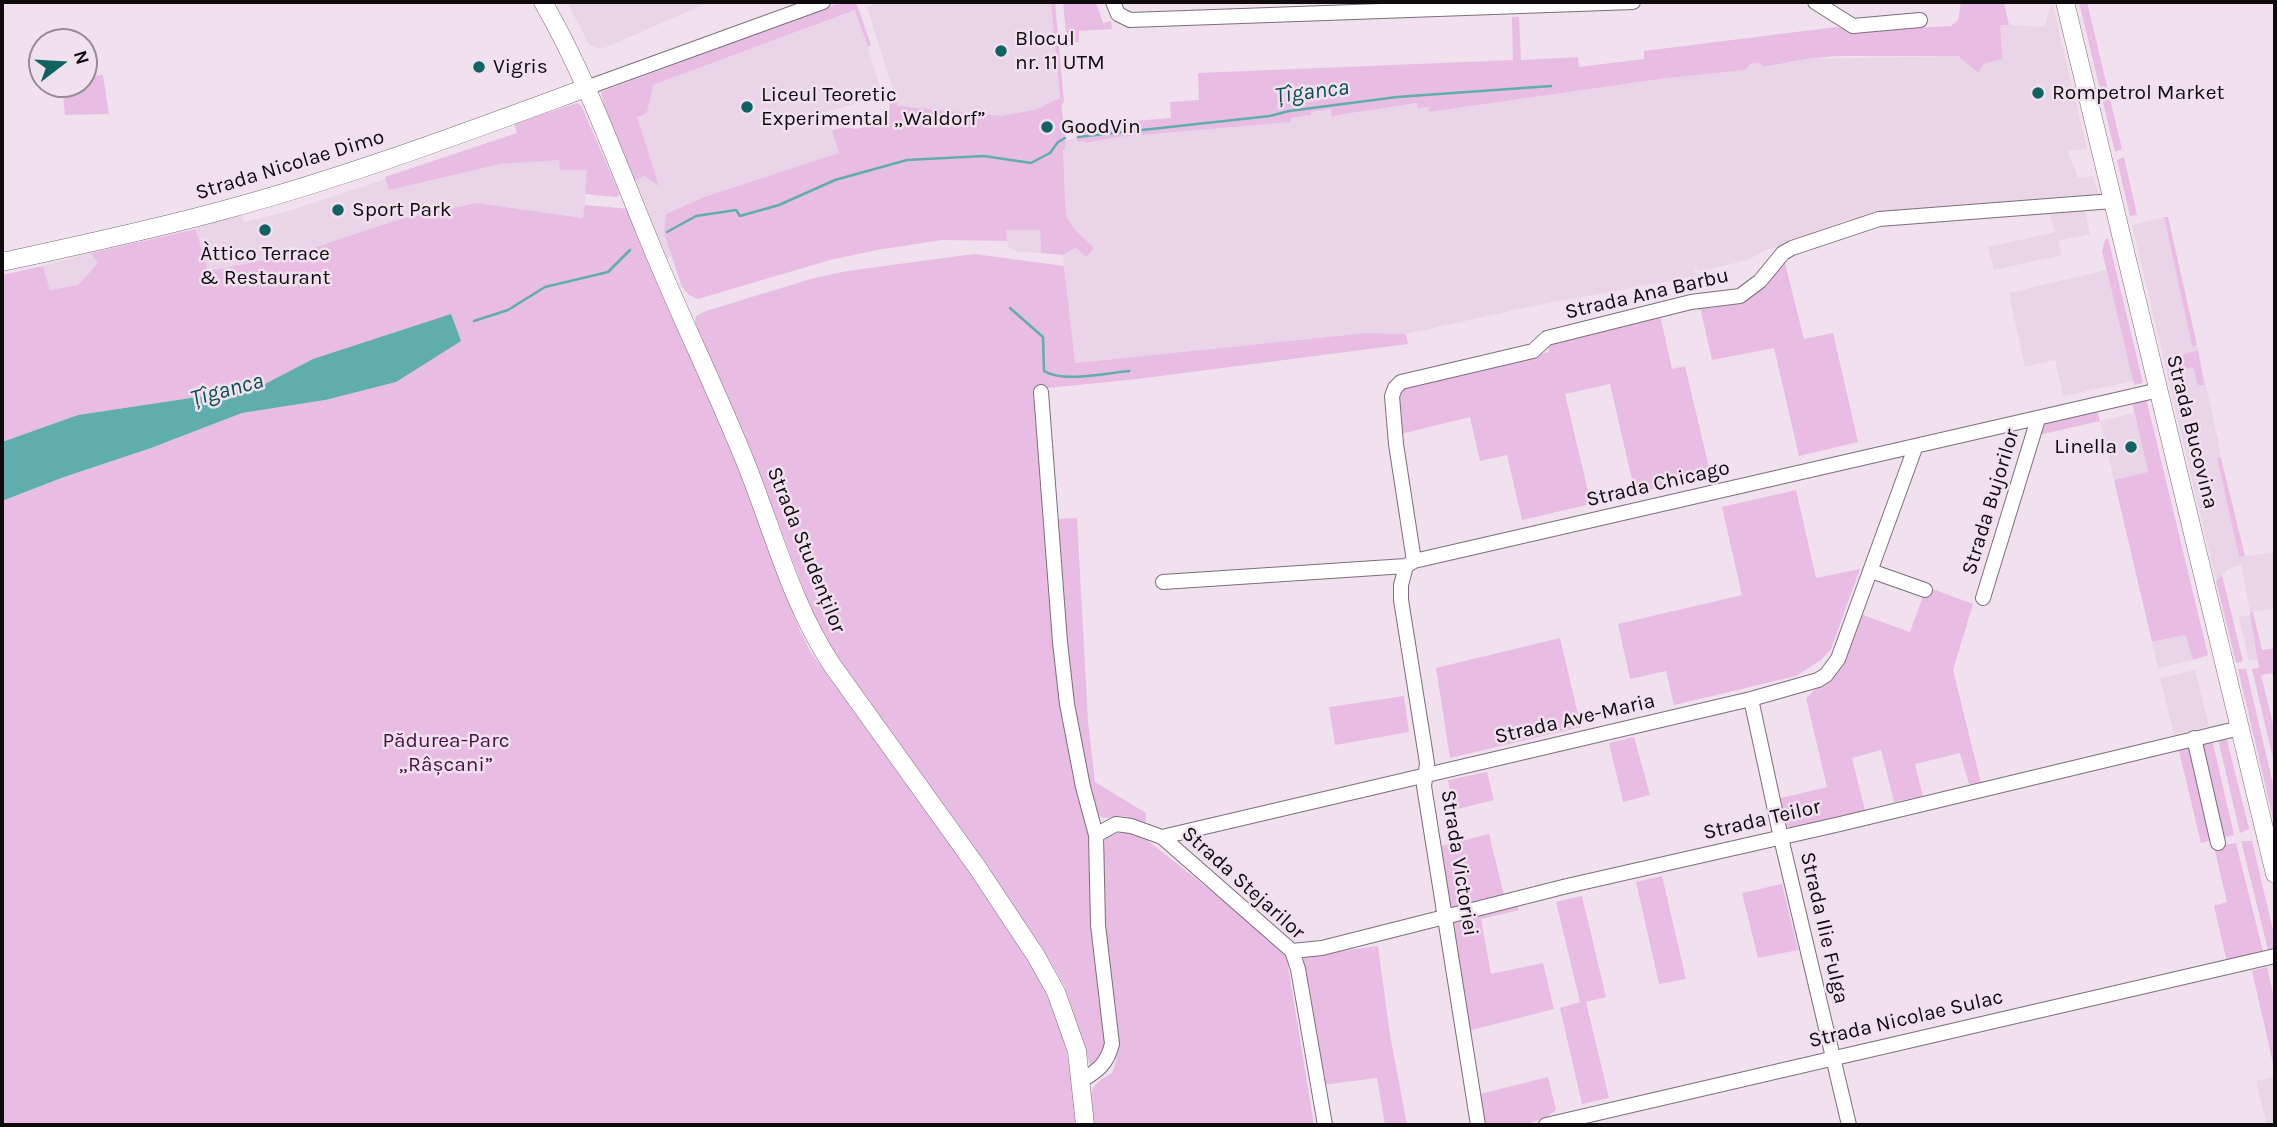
<!DOCTYPE html>
<html>
<head>
<meta charset="utf-8">
<style>
	body { margin:0 }
	#map { position:relative; width:2277px; height:1127px; overflow:hidden; background:#f1e1ee; font-family:Karla,sans-serif }
	canvas { display:block }
	.frame { position:absolute; inset:0; border:4px solid #0f0a0e; pointer-events:none }
	.north { position:absolute; left:28px; top:28px; width:70px; height:70px; box-sizing:border-box; background:#f1e1ee; border:2px solid #978b94; border-radius:50%; rotate:73deg; font-size:19px; font-weight:700; line-height:28px; text-align:center; color:#0f0a0e }
	.north::after { content:''; display:block; margin:auto; width:24px; height:32px; background:#106263; clip-path:polygon(50% 0,100% 100%,50% 72%,0 100%) }
</style>
</head>
<body>
<div id="map">
<canvas width="2277" height="1127"></canvas>
<div class="frame"></div>
<div class="north">N</div>
</div>
<script>
const g = document.querySelector('canvas').getContext('2d');
g.lineJoin = 'round';
function fillPath(path, color) { g.fillStyle = color; g.fill(path, 'evenodd'); }
function stroke(path, color, width, dash) { g.strokeStyle = color; g.lineWidth = width; g.lineCap = dash ? 'butt' : 'round'; g.setLineDash(dash || []); g.stroke(path); }
function drawText(font, color, halo, rows, align = 'center') {
  g.font = font + ' Karla,sans-serif'; g.lineWidth = 5; g.setLineDash([]); g.textBaseline = 'middle'; g.strokeStyle = halo; g.fillStyle = color; for (const [text, x, y, turn = 0] of rows) {
    g.save(); g.translate(x, y); g.rotate((+turn || 0) * Math.PI / 180); g.textAlign = isNaN(turn) ? turn : align; if (halo) g.strokeText(text, 0, 0); g.fillText(text, 0, 0); g.restore();
  }
}
fillPath(new Path2D(`
	M567,2H710L602,49L590,46Z
	M882,2H1051L1065,135L973,113L898,106L867,7Z
	M2052,2L2087,149L2068,151L2078,178L2093,176L2099,199L1844,220L1792,246L1767,249L1748,260L1701,271L1694,269L1698,276L1533,306L1406,334L1365,333L1074,363L1063,255L1076,246V231L1066,216L1063,152L1066,140L1076,139L1086,141L1087,143L1118,137L1291,122V118L1311,115V112L1332,109L1333,116L1417,103L1429,107L1430,112L1667,78L1746,70L1750,64L1759,63L1765,67H1771L1806,59L1958,56L1973,67L2000,24L2044,27Z
	M856,10L883,96L826,112L840,153L704,197L666,214L664,233L672,256L665,259L633,181L644,176L658,185L636,117L647,113L653,85Z
	M560,159L587,169L584,218L475,203L400,219L295,254L207,271L196,227L242,214L244,222L282,213L386,179L389,189L500,164Z
	M2085,209L2090,234L2058,241L2062,255L1994,270L1988,247L2055,232L2049,212Z
	M2164,217L2192,345H2197L2218,440L2221,458L2217,459L2239,557L2275,552V609L2250,612L2241,565L2228,569L2216,581L2132,225Z
	M1005,230H1040L1041,253L1019,252L1008,247Z
	M91,253L99,262L78,285L50,290L43,266Z
	M2106,270L2133,381L2063,396L2055,360L2025,367L2009,293Z
	M2134,413L2148,472L2114,480L2100,421Z
	M2251,615L2258,659L2249,661L2239,617Z
	M2187,635L2193,660L2158,668L2152,643Z
	M2195,670L2209,726L2174,734L2160,678Z
	M2275,1077V1125H2267L2256,1081Z`), '#ead4e7');
fillPath(new Path2D(`
	M842,2H856L871,45L868,47L855,10L653,85L647,113L637,117L659,186L644,176L633,181L608,122L601,92Z
	M1051,2H1055L1064,101L1061,106L1066,145L1063,152L1066,216L1076,231L1094,248L1086,257L1076,247L1063,255L1041,253L1040,230H1006L1007,241L942,240L877,250L830,260L698,299L689,295L682,287L664,233L666,214L704,197L839,153L832,130L845,127L856,129L889,121L887,112L890,110L889,102L896,99L898,106L1002,116L1035,110L1060,98Z
	M1063,2H1096L1103,23L1111,21L1112,29L1079,31V42L1067,43Z
	M1961,2H2004L2009,25H2000L2002,59L1983,64L1979,73L1958,56H1837L1806,59L1765,67L1759,63L1750,64L1746,70L1667,78L1429,112V107L1418,108L1417,103L1332,116L1331,109L1311,112V115L1291,118V122L1118,137L1086,143L1085,141L1079,142L1076,139L1082,125L1171,118L1170,102L1199,100L1198,73L1513,60L1512,17H1519L1521,60L1578,57L1579,67L1644,59V51L1836,27L1853,31L1951,26L1958,20Z
	M2079,2H2087L2122,149L2115,152Z
	M103,75L109,114L65,115L62,84H84V76Z
	M578,103L582,107L620,195L616,197L585,194L587,170H560L559,160L500,164L389,190L385,177L517,133L514,123Z
	M2124,157L2137,215L2130,216L2117,160Z
	M476,203L583,218L585,205L630,209L746,487L800,631L811,653L893,762L1029,958C1062,1015 1071,1060 1078,1125H2V501L64,477L151,448L242,413L325,400L313,359L257,388L78,415L2,442V275L43,266L50,290L78,285L98,263L91,253L196,229L208,271L295,254L400,219Z
	M2164,217H2168L2197,345L2192,346Z
	M2108,238L2143,383L2135,385L2133,381L2102,251L2105,240Z
	M974,254L1064,266L1075,363L1366,333L1406,334L1408,344L1137,379L1038,389L1043,453L1090,838L1107,1040L1105,1049L1095,1064L1090,1065L1065,987L1041,946L827,644L816,623L750,448L696,331L695,322L696,316L706,311L814,278L847,271Z
	M1783,255L1804,339L1833,333L1858,442L1799,456L1774,348L1712,360L1700,307L1726,303Z
	M1660,315L1672,369L1685,366L1711,476L1635,493L1610,384L1565,394L1591,504L1522,520L1507,455L1480,461L1470,417L1401,434L1396,398L1399,389L1416,382L1549,352L1548,343Z
	M2198,350L2204,385H2198L2193,367L2181,370L2186,388L2184,391L2168,379L2173,373L2170,359Z
	M2146,398L2208,655L2193,660L2186,635L2152,642L2114,480L2148,472L2132,402Z
	M2097,410L2100,421L2039,435L2043,423Z
	M2217,458H2221L2245,556L2239,557Z
	M1796,490L1816,578L1860,569L1831,649L1821,660L1796,676L1674,705L1666,671L1630,679L1618,624L1742,595L1722,507Z
	M1077,518L1088,721L1095,782L1146,813V824L1123,816L1103,818L1096,814L1088,796L1068,678L1057,519Z
	M2222,575L2243,661L2236,663L2216,581Z
	M1930,588L1973,604L1953,670L1982,787L1969,784L1960,753L1915,764L1923,796L1894,802L1881,750L1852,758L1866,814L1794,830C1781,824 1781,812 1777,799L1827,787L1806,698L1821,684L1860,614L1910,632L1923,596Z
	M2250,612H2253L2262,650L2275,648V673L2261,675L2275,732V767L2252,669L2259,668Z
	M1560,638L1581,727L1450,758L1436,668Z
	M2238,669H2246L2275,792V827Z
	M1404,696L1409,732L1335,745L1329,707Z
	M1634,737L1650,795L1623,802L1609,743Z
	M2212,739L2234,835L2221,838L2201,742Z
	M2218,739L2227,740L2249,829L2240,833Z
	M2192,744L2215,839L2201,843L2178,747Z
	M1487,772L1494,800L1454,810L1448,780Z
	M1128,832L1147,840L1278,944L1287,960L1314,1125H1092C1091,1112 1086,1094 1097,1083C1101,1079 1107,1076 1112,1073C1124,1047 1116,1015 1112,988C1106,940 1095,886 1105,838L1115,833Z
	M1489,834L1505,899L1454,910L1449,904L1441,850L1442,846Z
	M2241,841H2252L2275,939V953L2269,954Z
	M2236,843L2264,955L2227,962L2214,906L2227,902L2215,851L2217,846Z
	M1662,876L1686,979L1659,984L1636,882Z
	M1782,884L1798,950L1758,958L1742,893Z
	M1582,896L1606,997L1586,1002L1609,1098L1582,1104L1560,1008L1580,1002L1556,902Z
	M1517,905L1519,910L1481,919L1491,974L1543,963L1554,1009L1468,1031L1454,922L1459,919Z
	M1378,946L1390,1035L1407,1125H1385L1377,1078L1322,1085L1301,963L1305,956Z
	M2267,967L2275,1002V1072L2252,971Z
	M1548,1077L1556,1110C1537,1127 1510,1125 1485,1125L1481,1121L1476,1095Z`), '#e9bce4');
fillPath(new Path2D(`
	M451,314L461,341L396,382L325,400L242,413L151,448L64,477L2,501V442L78,415L257,388L313,359Z`), '#60adae');
stroke(new Path2D(`
	M1078,137L1270,116L1289,111L1397,97L1551,86
	M667,232L696,216L736,210L740,216L779,205L835,180L907,160L984,156L1031,163L1050,153L1058,142L1065,138
	M1010,308L1043,337L1044,371C1063,383 1106,373 1129,371
	M474,321L508,310L545,287L608,272L630,250`), '#60adae', 2.5);
const minor = new Path2D(`
	M1113,2L1118,14L1130,20L1633,2
	M1815,2L1853,26L1920,20
	M586,88L823,2
	M1041,392L1060,642L1067,704L1083,787L1096,835L1098,925L1112,1044C1107,1064 1098,1071 1080,1081
	M1414,561L1396,444L1392,396L1395,388L1401,382L1533,351L1547,338L1691,302L1740,296L1760,281L1783,253L1792,248L1879,219L2113,201
	M1406,566L1401,585V600L1427,763L1424,786L1478,1125
	M1871,571L1925,590
	M1163,582L1406,566L1414,561L2159,390
	M1983,598L2038,419
	M1751,699L1781,838L1849,1125
	M2194,738L2218,843
	M1096,835L1116,824L1131,826L1162,837L1751,699L1818,680L1826,675L1838,659L1915,448
	M1162,837L1292,951L1298,969L1325,1125
	M1292,951L1322,948L1567,886L1840,824L2240,728
	M1546,1125L2275,956`);
const major = new Path2D(`
	M543,2C585,75 614,155 646,233C677,310 714,384 745,461C773,530 791,603 832,665L977,867L1036,956L1056,992L1077,1051L1085,1125
	M2065,2L2275,874
	M2,262C76,246 151,230 224,210C347,177 466,132 586,88`);
stroke(minor, '#7c6e7a', 16);
stroke(major, '#7c6e7a', 19);
stroke(minor, '#fff', 14);
stroke(major, '#fff', 18);
for (const [x, y, r, color] of [
	[1001,51,7,"#106263"],
	[479,67,7,"#106263"],
	[2038,93,7,"#106263"],
	[747,107,7,"#106263"],
	[1047,127,7,"#106263"],
	[338,210,7,"#106263"],
	[265,230,7,"#106263"],
	[2131,447,7,"#106263"]
]) { const dot = new Path2D(); dot.arc(x, y, r, 0, 2 * Math.PI); g.fillStyle = color; g.fill(dot); stroke(dot, '#f1e1ee', 2.5); }
drawText('21px', '#0f0a0e', '#f1e1ee', [
	["Blocul",1015,39],
	["nr. 11 UTM",1015,63],
	["Vigris",493,67],
	["Rompetrol Market",2052,93],
	["Liceul Teoretic",761,95],
	["Experimental „Waldorf”",761,119],
	["GoodVin",1061,127],
	["Sport Park",352,210],
	["Àttico Terrace",265,254,"center"],
	["& Restaurant",265,278,"center"],
	["Linella",2117,447,"right"]
], 'left');
drawText('21px', '#0f0a0e', '#f1e1ee', [
	["Strada Nicolae Dimo",290,165,-17],
	["Strada Ana Barbu",1647,294,-13],
	["Strada Bucovina",2192,432,76],
	["Strada Chicago",1658,484,-13],
	["Strada Bujorilor",1991,502,-73],
	["Strada Studenților",806,550,68],
	["Strada Ave-Maria",1575,719,-13],
	["Strada Teilor",1762,820,-13],
	["Strada Victoriei",1459,863,81],
	["Strada Stejarilor",1243,883,42],
	["Strada Ilie Fulga",1824,928,77],
	["Strada Nicolae Sulac",1906,1019,-13]
]);
drawText('21px', '#461043', '#f1e1ee', [
	["Pădurea-Parc",446,741],
	["„Râșcani”",446,765]
]);
drawText('italic 23px', '#074f50', '#f1e1ee', [
	["Țîganca",1312,92,-7],
	["Țîganca",227,390,-15]
]);
</script>
</body>
</html>
